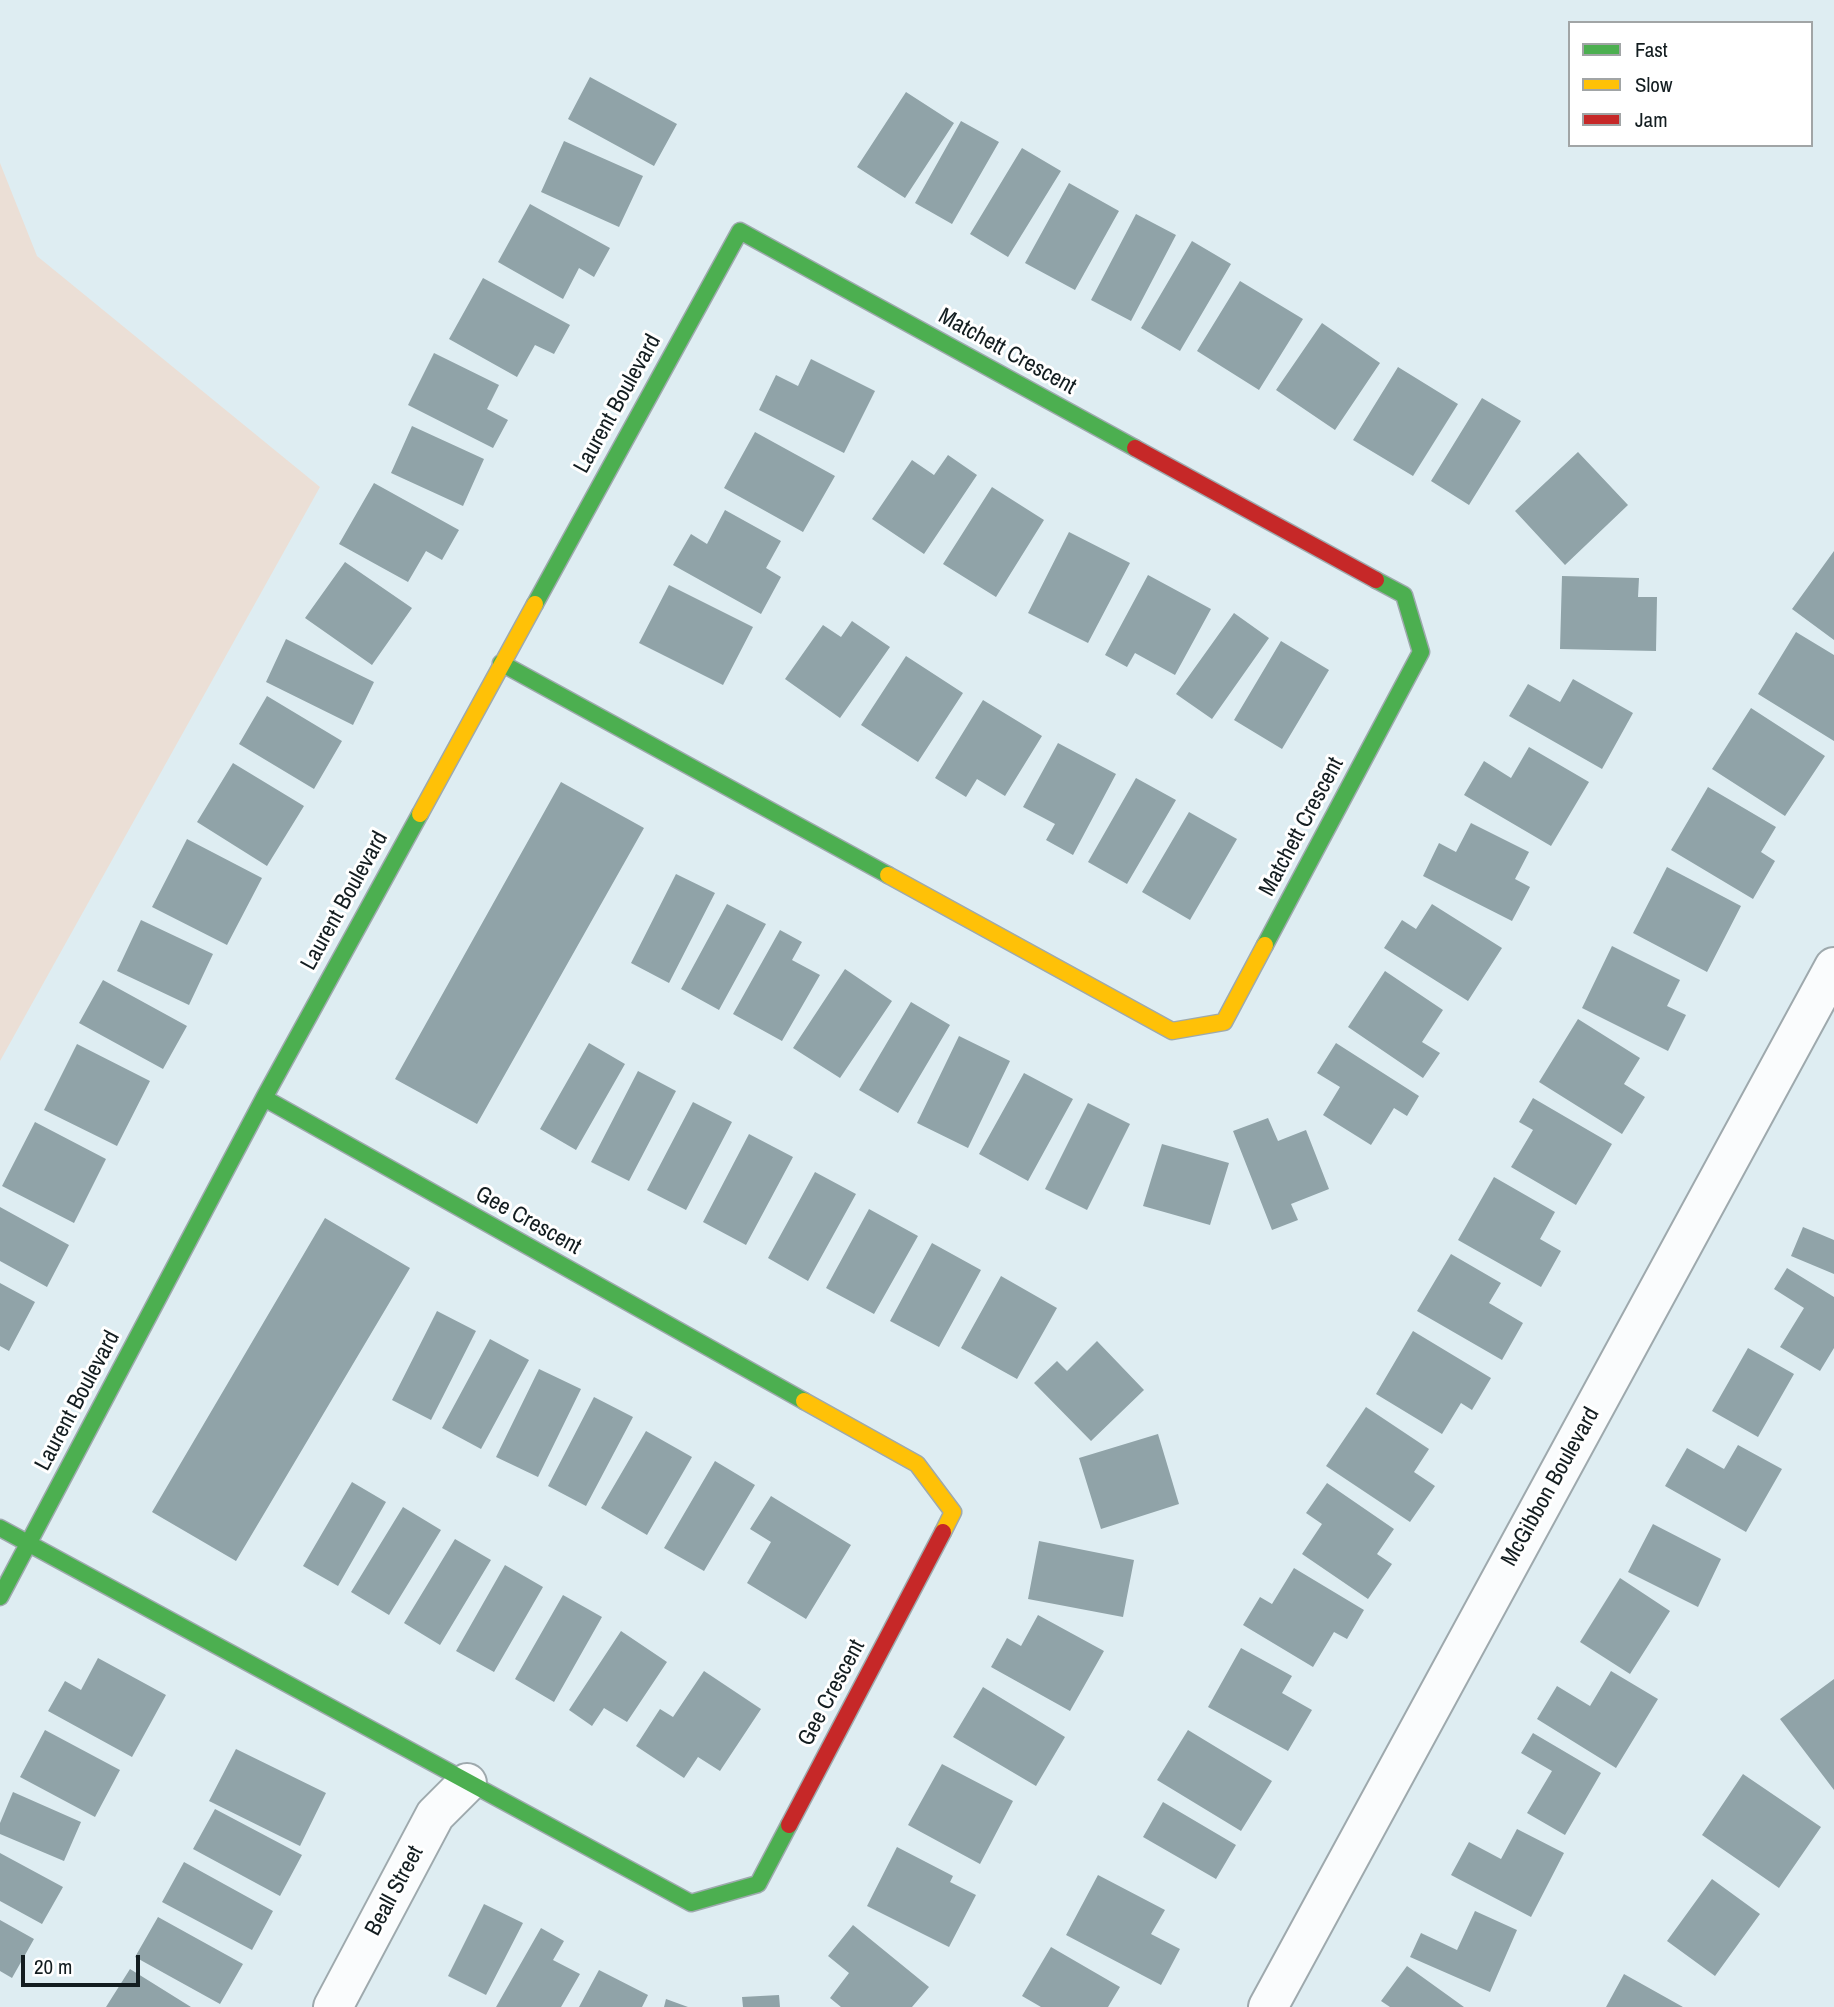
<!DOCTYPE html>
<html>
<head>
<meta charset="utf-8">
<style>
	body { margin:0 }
	#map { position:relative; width:1834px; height:2007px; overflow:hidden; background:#deedf2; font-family:"Archivo Narrow",sans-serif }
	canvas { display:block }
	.legend { position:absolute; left:1568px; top:21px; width:245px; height:126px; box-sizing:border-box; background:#fff; border:2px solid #a1a5a6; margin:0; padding:9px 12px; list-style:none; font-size:21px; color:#131d20 }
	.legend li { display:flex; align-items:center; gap:14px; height:35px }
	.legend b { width:35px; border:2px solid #a1a5a6 }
	.scale { position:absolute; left:21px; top:1955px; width:119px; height:32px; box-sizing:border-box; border:4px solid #131d20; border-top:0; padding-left:9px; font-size:21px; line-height:24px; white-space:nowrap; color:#131d20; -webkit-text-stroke:5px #fff; paint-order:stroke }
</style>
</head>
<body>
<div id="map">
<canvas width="1834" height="2007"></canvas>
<ul class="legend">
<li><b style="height:9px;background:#4caf50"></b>Fast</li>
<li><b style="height:9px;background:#ffc107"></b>Slow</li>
<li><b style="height:9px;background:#c62828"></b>Jam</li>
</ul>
<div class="scale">20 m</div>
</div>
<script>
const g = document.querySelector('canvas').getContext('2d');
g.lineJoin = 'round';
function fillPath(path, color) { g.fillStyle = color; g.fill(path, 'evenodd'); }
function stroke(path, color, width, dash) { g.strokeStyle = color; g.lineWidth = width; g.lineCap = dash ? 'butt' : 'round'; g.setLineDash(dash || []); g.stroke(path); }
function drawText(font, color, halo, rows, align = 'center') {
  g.font = font + ' "Archivo Narrow",sans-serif'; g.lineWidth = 6; g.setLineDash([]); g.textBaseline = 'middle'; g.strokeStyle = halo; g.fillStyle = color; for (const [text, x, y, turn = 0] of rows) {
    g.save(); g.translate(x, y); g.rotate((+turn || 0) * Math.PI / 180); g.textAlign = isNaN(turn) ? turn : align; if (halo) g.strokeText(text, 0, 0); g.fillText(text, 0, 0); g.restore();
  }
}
fillPath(new Path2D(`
	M0,163L37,256L320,487L0,1061Z`), '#ebdfd6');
fillPath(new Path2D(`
	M590,77L677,124L654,166L568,119Z
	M906,92L954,123L905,198L857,167Z
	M961,121L999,142L952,224L915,203Z
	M564,141L643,176L619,227L541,192Z
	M1022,148L1061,171L1008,257L970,234Z
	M1069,183L1119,211L1075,290L1025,263Z
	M530,204L610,248L594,277L579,268L563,299L498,262Z
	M1136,214L1176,235L1131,321L1091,300Z
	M1192,241L1231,264L1180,351L1141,328Z
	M483,278L570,325L554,354L535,345L517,377L449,339Z
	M1240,281L1303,319L1259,390L1197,351Z
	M1322,323L1380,363L1335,430L1276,390Z
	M434,353L499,385L487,409L508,420L493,448L408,405Z
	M811,359L875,391L844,453L759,410L776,375L798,386Z
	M1398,367L1458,404L1413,476L1353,440Z
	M1482,398L1521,421L1469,505L1431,481Z
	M412,426L484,459L463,506L391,473Z
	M755,432L835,476L803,532L724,488Z
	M1578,452L1628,505L1565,565L1515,511Z
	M948,455L977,475L924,554L872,519L912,460L934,475Z
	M374,483L459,530L442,560L426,551L408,582L339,544Z
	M992,487L1044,520L996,597L943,564Z
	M725,510L781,541L766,568L781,577L761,614L673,565L691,534L707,544Z
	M1069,532L1130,563L1088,643L1028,613Z
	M1834,551V640L1792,609Z
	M345,562L412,608L372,665L305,618Z
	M1148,575L1211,609L1175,675L1135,653L1127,667L1105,655Z
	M1562,576L1639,578L1638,597H1657L1656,651L1560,649Z
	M669,585L753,627L723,685L639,643Z
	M1234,613L1269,638L1212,719L1176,694Z
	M852,621L890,647L840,718L785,679L823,625L841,637Z
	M1796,632L1834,655V741L1758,694Z
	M286,639L374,682L353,725L266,682Z
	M1281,641L1329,670L1282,749L1234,720Z
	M906,656L963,693L918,762L861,725Z
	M1573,679L1633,713L1602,769L1509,716L1528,684L1560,702Z
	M267,696L342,741L314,789L239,744Z
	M983,700L1042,736L1005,796L977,779L966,797L935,778Z
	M1751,708L1825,756L1785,816L1712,769Z
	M1058,743L1116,774L1073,855L1046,840L1055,824L1023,807Z
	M1529,747L1589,782L1551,846L1464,795L1484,761L1511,778Z
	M233,763L304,806L267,866L197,822Z
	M1136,778L1176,800L1127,884L1088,862Z
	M561,782L644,828L477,1124L395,1079Z
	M1708,787L1776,827L1761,852L1775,861L1753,899L1671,850Z
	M1189,812L1237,839L1190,920L1142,892Z
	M1471,823L1529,852L1515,879L1530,887L1512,921L1423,876L1439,843L1456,852Z
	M187,839L262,878L227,945L152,907Z
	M1667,867L1741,906L1707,972L1633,933Z
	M676,874L715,893L669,983L631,963Z
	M727,904L766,924L719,1010L681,989Z
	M1432,904L1502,948L1468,1001L1384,948L1402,920L1416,929Z
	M141,920L213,954L189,1005L117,971Z
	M780,930L802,942L792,960L820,975L782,1041L733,1014Z
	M1612,946L1680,980L1667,1006L1686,1015L1668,1051L1582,1008Z
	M845,969L892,1001L840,1078L793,1048Z
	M1385,971L1443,1010L1422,1042L1440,1053L1423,1078L1348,1027Z
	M103,980L187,1026L163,1069L79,1023Z
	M911,1002L950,1025L898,1113L859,1090Z
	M1578,1019L1640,1058L1624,1084L1645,1097L1622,1134L1539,1082Z
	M959,1036L1010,1061L968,1148L917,1123Z
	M589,1043L625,1064L576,1150L540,1129Z
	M1336,1043L1419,1096L1407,1116L1394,1108L1371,1145L1323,1115L1340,1087L1317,1073Z
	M77,1044L150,1081L117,1146L44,1110Z
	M638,1071L676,1091L629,1181L591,1162Z
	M1024,1073L1073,1099L1028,1181L979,1154Z
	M1533,1098L1612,1144L1576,1205L1511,1167L1533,1130L1519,1122Z
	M693,1102L732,1122L686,1210L647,1190Z
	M1088,1103L1130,1124L1087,1210L1045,1189Z
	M1268,1118L1278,1141L1306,1130L1329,1189L1291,1204L1298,1220L1272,1230L1233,1131Z
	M35,1122L106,1159L74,1223L2,1186Z
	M749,1134L793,1157L746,1245L703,1222Z
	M1162,1144L1229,1163L1210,1225L1143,1206Z
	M815,1172L856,1194L808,1281L768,1258Z
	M1494,1177L1555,1212L1540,1239L1561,1251L1541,1287L1458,1240Z
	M0,1207L69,1245L47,1287L0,1261Z
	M869,1209L918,1236L874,1314L826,1288Z
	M325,1218L410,1268L236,1561L152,1512Z
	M1803,1227L1834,1240V1274L1791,1256Z
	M932,1243L981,1270L939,1347L890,1321Z
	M1451,1254L1501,1283L1489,1303L1523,1323L1502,1360L1417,1311Z
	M1787,1268L1834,1297V1348L1820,1371L1780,1347L1804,1308L1774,1289Z
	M1001,1276L1057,1308L1017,1379L961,1348Z
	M0,1283L35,1302L9,1351L0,1346Z
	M437,1311L476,1331L431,1420L392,1400Z
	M1413,1331L1491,1378L1472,1410L1461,1403L1442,1434L1376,1394Z
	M490,1339L529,1360L481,1449L442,1428Z
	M1097,1341L1144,1390L1091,1441L1034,1383L1057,1361L1067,1371Z
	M1748,1348L1794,1374L1758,1437L1712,1411Z
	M539,1369L581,1389L538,1477L496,1457Z
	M594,1397L633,1417L586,1506L548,1486Z
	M1366,1407L1429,1449L1414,1472L1435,1486L1410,1522L1326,1466Z
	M646,1431L692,1457L647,1535L601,1508Z
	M1158,1434L1179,1504L1101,1529L1079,1458Z
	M1738,1445L1782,1469L1746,1532L1665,1486L1687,1448L1724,1469Z
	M715,1461L755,1485L704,1571L664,1548Z
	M352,1482L386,1502L338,1586L303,1566Z
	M1327,1483L1394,1529L1377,1554L1392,1564L1368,1599L1302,1554L1322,1524L1306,1513Z
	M771,1496L851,1545L806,1619L747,1583L771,1542L750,1529Z
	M403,1507L441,1530L389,1615L351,1592Z
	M1653,1524L1721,1559L1698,1607L1628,1572Z
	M455,1539L491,1560L440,1645L404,1623Z
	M1039,1541L1134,1560L1123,1617L1028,1599Z
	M505,1565L543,1587L494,1672L456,1651Z
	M1294,1568L1364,1610L1347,1639L1334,1632L1313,1667L1243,1625L1260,1597L1272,1604Z
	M1620,1578L1670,1611L1630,1674L1580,1642Z
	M563,1595L602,1617L554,1702L515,1679Z
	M1038,1615L1104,1651L1070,1711L991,1667L1007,1638L1021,1646Z
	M621,1631L667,1662L627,1722L604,1708L592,1726L569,1710Z
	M1241,1648L1292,1676L1282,1693L1312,1710L1288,1751L1208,1707Z
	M98,1658L166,1695L132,1757L48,1711L65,1681L81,1690Z
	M704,1671L761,1709L720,1771L698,1757L684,1778L636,1746L660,1709L673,1717Z
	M1611,1671L1658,1699L1616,1768L1537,1719L1557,1686L1590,1706Z
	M1834,1679V1790L1780,1719Z
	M983,1687L1065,1737L1036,1786L953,1737Z
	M45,1730L120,1770L95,1817L20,1777Z
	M1188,1730L1272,1781L1241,1831L1157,1780Z
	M1533,1733L1601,1773L1565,1835L1527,1813L1552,1771L1521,1753Z
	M236,1749L326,1793L300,1846L209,1801Z
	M942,1764L1013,1801L980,1864L908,1825Z
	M1743,1774L1821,1827L1779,1888L1702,1835Z
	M13,1792L81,1822L64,1861L0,1834V1823Z
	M1163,1802L1236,1845L1216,1879L1143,1837Z
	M215,1809L302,1855L280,1896L193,1849Z
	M1517,1829L1564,1853L1531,1917L1451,1875L1469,1842L1501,1859Z
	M897,1847L953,1876L950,1882L976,1895L949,1947L867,1906Z
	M0,1853L63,1887L42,1924L0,1901Z
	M184,1862L273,1911L252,1950L162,1902Z
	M1098,1875L1165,1910L1151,1934L1180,1949L1161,1985L1066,1935Z
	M1712,1879L1760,1914L1715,1976L1667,1941Z
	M484,1904L523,1923L486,1995L448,1976Z
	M1475,1911L1517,1930L1490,1992L1410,1957L1421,1933L1457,1950Z
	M158,1917L243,1964L220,2004L135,1957Z
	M0,1920L34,1939L12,1978L0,1971Z
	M853,1925L929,1987L912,2007H841L830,1998L849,1973L828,1956Z
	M541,1928L564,1941L553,1960L580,1974L561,2007H496Z
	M1051,1947L1120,1987L1108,2007H1041L1022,1996Z
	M1407,1966L1464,2007H1390L1381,2001Z
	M130,1969L191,2007H106Z
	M599,1970L648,1995L642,2007H579Z
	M1624,1974L1683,2007H1606Z
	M779,1995L780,2007H743L742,1997Z
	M666,1999L688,2007H664Z`), '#90a3a8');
const street = new Path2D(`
	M333,2007L435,1815L467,1783
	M1268,2007L1834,967`);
const fast = new Path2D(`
	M535,604L740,231L1135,448
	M501,663L888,875
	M1265,945L1421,652L1404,595L1376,580
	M264,1098L804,1401
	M0,1528L691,1903L758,1884L789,1825
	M0,1597L264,1098L420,814`);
const slow = new Path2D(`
	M420,814L535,604
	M888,875L1172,1031L1224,1022L1265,945
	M804,1401L917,1464L953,1512L943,1532`);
const jam = new Path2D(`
	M1135,448L1376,580
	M789,1825L943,1532`);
stroke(street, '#9ea9ad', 42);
stroke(fast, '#9ea9ad', 19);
stroke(slow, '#9ea9ad', 19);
stroke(jam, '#9ea9ad', 19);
stroke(street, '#fafcfd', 38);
stroke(fast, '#4caf50', 16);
stroke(slow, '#ffc107', 16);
stroke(jam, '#c62828', 16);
drawText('23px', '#131d20', '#fff', [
	["Matchett Crescent",1007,352,29],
	["Laurent Boulevard",618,404,-61],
	["Matchett Crescent",1302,827,-62],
	["Laurent Boulevard",345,901,-61],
	["Gee Crescent",528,1221,29],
	["Laurent Boulevard",78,1401,-62],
	["McGibbon Boulevard",1551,1487,-61],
	["Gee Crescent",832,1693,-62],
	["Beall Street",395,1891,-62]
]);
</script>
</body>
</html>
